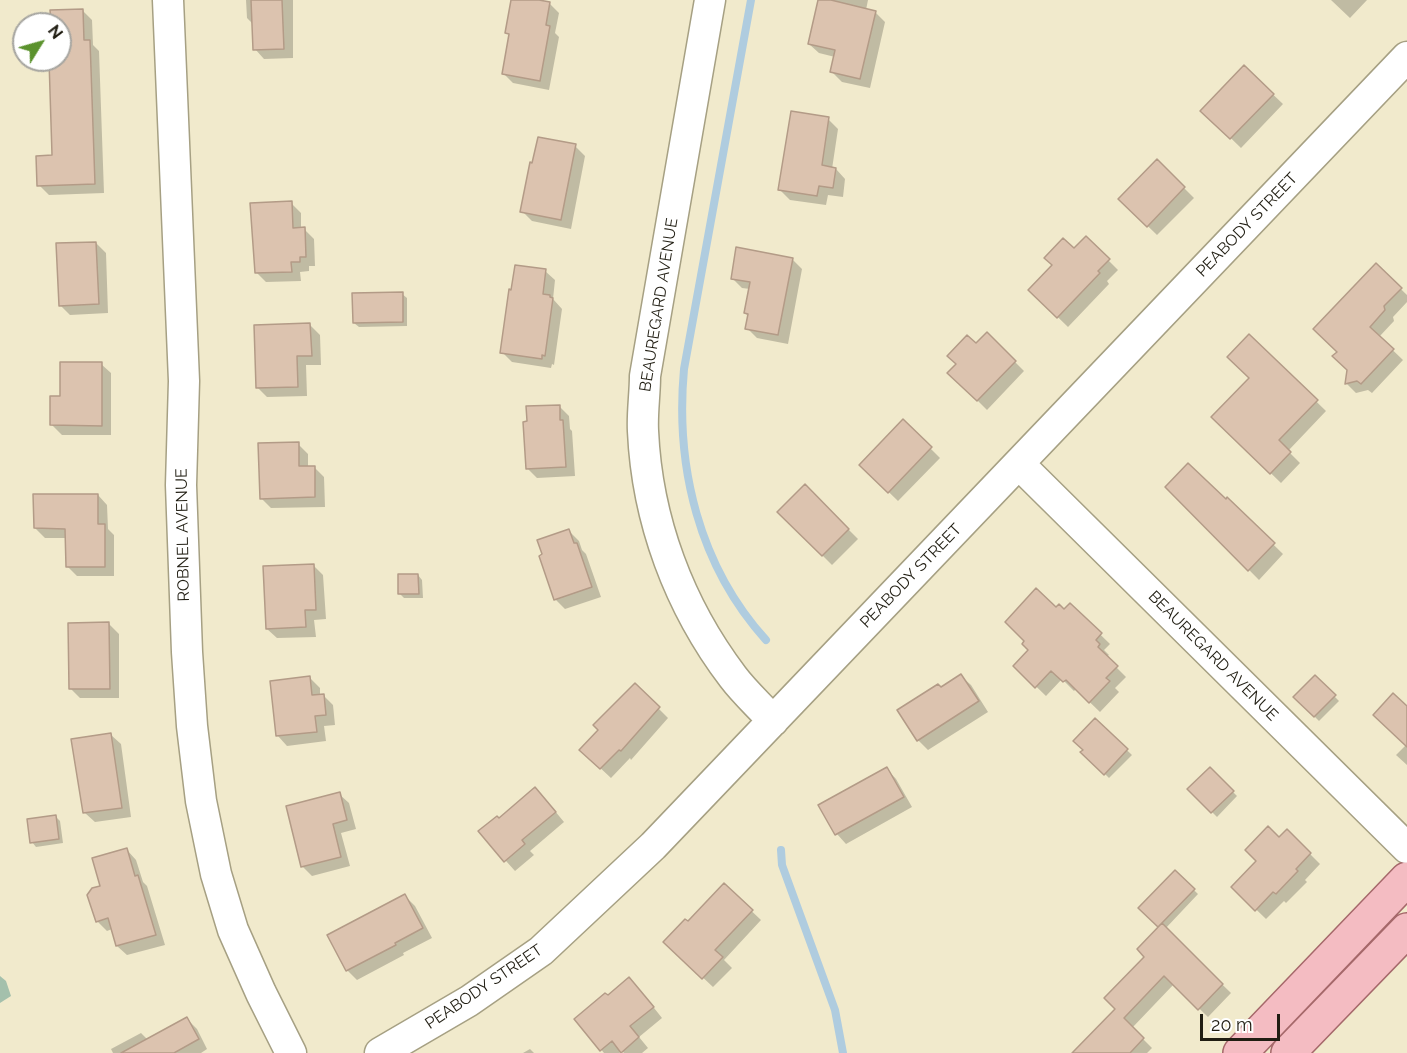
<!DOCTYPE html>
<html>
<head>
<meta charset="utf-8">
<style>
	body { margin:0 }
	#map { position:relative; width:1407px; height:1053px; overflow:hidden; background:#f1eacc; font-family:Raleway,sans-serif }
	canvas { display:block }
	.north { position:absolute; left:12px; top:12px; width:60px; height:60px; box-sizing:border-box; background:#fff; border:2px solid #a6a5a0; border-radius:50%; rotate:53deg; font-size:16px; font-weight:700; line-height:24px; text-align:center; color:#201d12 }
	.north::after { content:''; display:block; margin:auto; width:21px; height:27px; background:#5b922d; clip-path:polygon(50% 0,100% 100%,50% 72%,0 100%) }
	.scale { position:absolute; left:1200px; top:1014px; width:80px; height:27px; box-sizing:border-box; border:3px solid #201d12; border-top:0; padding-left:8px; font-size:18px; line-height:21px; white-space:nowrap; color:#201d12; -webkit-text-stroke:4px #fff; paint-order:stroke }
</style>
</head>
<body>
<div id="map">
<canvas width="1407" height="1053"></canvas>
<div class="north">N</div>
<div class="scale">20 m</div>
</div>
<script>
const g = document.querySelector('canvas').getContext('2d');
g.lineJoin = 'round';
function fillPath(path, color) { g.fillStyle = color; g.fill(path, 'evenodd'); }
function stroke(path, color, width, dash) { g.strokeStyle = color; g.lineWidth = width; g.lineCap = dash ? 'butt' : 'round'; g.setLineDash(dash || []); g.stroke(path); }
function drawText(font, color, halo, rows, align = 'center') {
  g.font = font + ' Raleway,sans-serif'; g.lineWidth = 5; g.setLineDash([]); g.textBaseline = 'middle'; g.strokeStyle = halo; g.fillStyle = color; for (const [text, x, y, turn = 0] of rows) {
    g.save(); g.translate(x, y); g.rotate((+turn || 0) * Math.PI / 180); g.textAlign = isNaN(turn) ? turn : align; if (halo) g.strokeText(text, 0, 0); g.fillText(text, 0, 0); g.restore();
  }
}
fillPath(new Path2D(`
	M0,976L6,981L11,996L0,1003Z`), '#a4c0ac');
fillPath(new Path2D(`
	M246,0H293V58L264,59L255,49L254,25L247,18Z
	M513,0H531L550,4L559,13L555,33L559,37L549,90L513,83L503,73L510,36L507,32Z
	M819,0H868L866,10L875,12L885,22L870,88L842,82L832,72L835,57L819,53L809,44Z
	M1331,0H1367L1350,18Z
	M82,10L92,20L93,45L99,51L104,193L49,195L39,185L54,156L51,60H60V24H52Z
	M1244,67L1283,104L1241,148L1203,111Z
	M828,119L838,129L832,169H836L845,179L843,197L828,195L826,205L790,200L780,190Z
	M575,146L585,156L571,229L532,221L522,211Z
	M1157,161L1194,198L1157,235L1120,199Z
	M291,203L301,213V229H304L314,239L315,266H309V271L300,272L301,281L266,282L256,272Z
	M1086,238L1118,270L1107,281L1109,284L1068,327L1030,290Z
	M96,243L106,253L108,313L70,315L60,305Z
	M792,259L802,269L788,344L757,338L747,328L749,317L745,313L750,289L742,288L732,278Z
	M1376,265L1407,295V302L1393,317L1394,321L1379,337L1403,360L1372,393L1368,390L1356,393L1346,383L1348,370L1339,352Z
	M545,271L555,280L553,299L562,309L554,365L552,364L551,368L512,362L502,352L512,291Z
	M402,294L407,298V326L359,327L354,323Z
	M310,325L320,335L321,365H306L307,396L267,397L257,387Z
	M987,334L1024,371L987,410L950,373Z
	M1249,336L1326,411L1288,451L1300,463L1281,483L1213,417L1251,378Z
	M101,364L111,373V435H62L52,425L62,397Z
	M559,406L569,416L570,429L572,431L575,476L537,478L527,468Z
	M903,421L940,458L898,501L861,465Z
	M298,444L308,454V467H314L324,477L325,507L271,508L261,498Z
	M805,486L858,539L832,565L779,512Z
	M1167,487L1226,501L1227,499L1283,554L1259,580Z
	M98,495L107,505L108,529L114,535V576H77L67,566V538H45L35,528Z
	M569,531L579,541L582,550L586,554L601,597L565,609L555,599Z
	M313,565L323,575L326,619L314,620L316,637L277,638L267,629Z
	M418,575L422,580L423,598H404L400,594Z
	M1070,605L1110,644L1104,650L1109,655L1106,657L1126,677L1115,688L1119,692L1100,712L1076,689L1074,691L1062,679L1046,696L1015,666L1030,650L1056,609L1064,611Z
	M109,624L119,634V698H80L70,688Z
	M961,676L971,685L988,712L928,750L918,740L899,711Z
	M1315,677L1339,701L1319,721L1295,697Z
	M310,678L320,688V696L323,695L333,705L335,725L324,726L326,741L287,746L278,736Z
	M635,685L668,718L631,760L630,758L611,778L581,750L600,730Z
	M1407,709V765L1396,755L1406,745Z
	M1095,720L1132,755L1109,778L1083,752Z
	M111,735L121,744L131,817L95,822L85,813Z
	M887,769L896,779L912,807L846,844L837,834L820,806Z
	M1210,769L1237,796L1217,817L1189,789Z
	M339,794L349,803L356,829L341,833L350,866L312,876L302,866Z
	M545,799L564,822L530,851L534,855L515,871L480,832L499,820Z
	M56,817L60,821L63,843L36,847L32,842Z
	M1287,831L1320,864L1305,880L1307,882L1286,903L1284,901L1266,919L1233,887Z
	M127,850L136,860L143,882L147,886L165,945L127,955L117,946L112,929L107,931L97,921L102,887Z
	M1175,872L1198,894L1165,929L1231,993L1208,1017L1174,984L1132,1028L1152,1048L1147,1053H1083L1117,1009L1146,957L1160,927L1140,908Z
	M724,885L761,920L724,960L732,968L713,987L665,942L688,923Z
	M405,896L415,906L432,938L403,953L404,955L357,980L347,970Z
	M639,989L662,1018L639,1037L648,1048L642,1053H624L622,1051L619,1053H604L576,1019L608,997Z
	M187,1019L197,1029L207,1049L201,1053H113L111,1049L141,1033L148,1040Z
	M530,1049L534,1053H523Z`), '#0003');
stroke(new Path2D(`
	M751,0L684,369C675,467 699,566 766,640
	M781,850L782,865L835,1010L843,1053`), '#afccdf', 8);
const building = new Path2D(`
	M251,0H282L284,49L253,50Z
	M511,0H539L550,2L546,25L550,26L540,81L502,74L509,34L505,33Z
	M818,0H831L876,11L860,79L830,72L835,50L808,44Z
	M83,9L84,40H90L95,184L37,186L36,156L52,155L49,60H60V24H51L50,10Z
	M1244,65L1274,94L1230,139L1200,111Z
	M791,111L829,117L822,165L836,168L833,188L819,186L817,196L778,190Z
	M538,137L576,144L561,220L520,212L530,162L532,163Z
	M1157,159L1185,187L1147,227L1118,199Z
	M292,201L293,228L305,227L306,257H300V262H291L292,272L255,273L250,203Z
	M1086,236L1110,259L1098,271L1100,273L1057,318L1028,290L1052,265L1044,258L1063,238L1074,248Z
	M96,242L99,304L59,306L56,243Z
	M736,247L793,258L778,335L745,329L748,314L744,313L750,282L731,279Z
	M1376,263L1402,288L1384,306L1385,310L1370,327L1394,349L1361,384L1357,381L1345,384L1347,370L1332,356L1337,352L1313,329Z
	M515,265L546,269L543,294L550,295V297L553,298L545,356L542,355V359L500,353L509,289L511,290Z
	M403,292V322L353,323L352,293Z
	M310,323L312,356H297L298,387L256,388L254,325Z
	M987,332L1016,361L977,401L947,373L956,364L947,356L967,335L976,343Z
	M1249,334L1318,400L1279,440L1291,452L1270,474L1211,417L1249,378L1227,357Z
	M60,362H102V426L50,425V396H60Z
	M560,405V420H563L566,467L526,469L523,422L527,421L526,406Z
	M903,419L932,447L888,493L859,465Z
	M299,442V466H315V497L260,499L258,443Z
	M1188,463L1226,499L1227,497L1275,543L1248,571L1165,487Z
	M805,484L849,529L822,556L777,512Z
	M33,494H98V524H105V567H66L65,529L34,528Z
	M569,529L574,543H577L592,587L554,600L539,556L542,554L537,540Z
	M314,564L316,610H305L306,627L266,629L263,566Z
	M398,574H418L419,594H398Z
	M1036,588L1056,607L1059,604L1064,609L1070,603L1102,633L1096,640L1100,644L1098,647L1118,666L1106,678L1110,681L1089,703L1066,680L1063,682L1051,671L1035,688L1013,666L1028,650L1022,644L1024,641L1005,622Z
	M109,622L110,689H69L68,623Z
	M961,674L979,701L917,741L897,710L938,684L941,687Z
	M1315,675L1336,695L1314,717L1293,697Z
	M310,676L312,695L324,694L326,715L315,716L317,732L276,736L270,681Z
	M635,683L660,707L621,751L619,750L600,769L579,750L598,730L593,725Z
	M1393,693L1407,706V747L1373,715Z
	M1095,718L1128,749L1104,775L1080,752L1083,750L1073,741Z
	M111,733L122,808L83,813L71,739Z
	M887,767L904,797L835,835L818,805Z
	M1210,767L1234,791L1211,813L1187,789Z
	M535,787L556,812L522,840L525,844L504,862L478,831L497,816L499,818Z
	M340,792L347,820L333,824L341,857L301,867L286,806Z
	M56,815L59,839L30,843L27,819Z
	M1268,826L1279,837L1287,829L1311,853L1296,869L1298,871L1276,894L1273,892L1255,911L1231,887L1256,861L1245,850Z
	M127,848L135,876L138,875L156,935L116,946L108,918L96,922L87,895L92,888L100,886L92,858Z
	M1175,870L1195,889L1158,927L1138,908Z
	M724,883L753,910L715,950L723,957L702,979L663,942L685,919L688,921Z
	M405,894L423,928L395,943L396,945L346,971L327,935Z
	M1162,923L1223,984L1198,1010L1164,976L1124,1018L1144,1038L1130,1053H1072L1115,1009L1104,998L1144,957L1137,949Z
	M629,977L654,1007L630,1026L639,1037L621,1053L612,1041L600,1051L574,1019L605,993L608,995Z
	M187,1017L199,1039L174,1053H121Z`);
fillPath(building, '#dcc3af');
stroke(building, '#b39b87', 1.5);
const minor = new Path2D(`
	M168,0L184,381L181,485L187,652L192,726L201,801L216,874L233,930L261,993L291,1053
	M710,0L645,376C645,394 642,413 643,431C647,520 679,606 733,677C745,693 760,706 773,721
	M1019,464L1407,848
	M380,1053L469,1001L541,951L653,846L1407,57`);
const primary = new Path2D(`
	M1240,1053L1407,879
	M1288,1053L1407,930`);
stroke(minor, '#a6a083', 33);
stroke(primary, '#a5686a', 36);
stroke(minor, '#fff', 30);
stroke(primary, '#f4bcc2', 33);
drawText('16px', '#201d12', '#fff', [
	["PEABODY STREET",1247,225,-46],
	["BEAUREGARD AVENUE",659,305,-81],
	["ROBNEL AVENUE",183,535,-91],
	["PEABODY STREET",911,576,-46],
	["BEAUREGARD AVENUE",1213,656,45],
	["PEABODY STREET",484,987,-34]
]);
</script>
</body>
</html>
